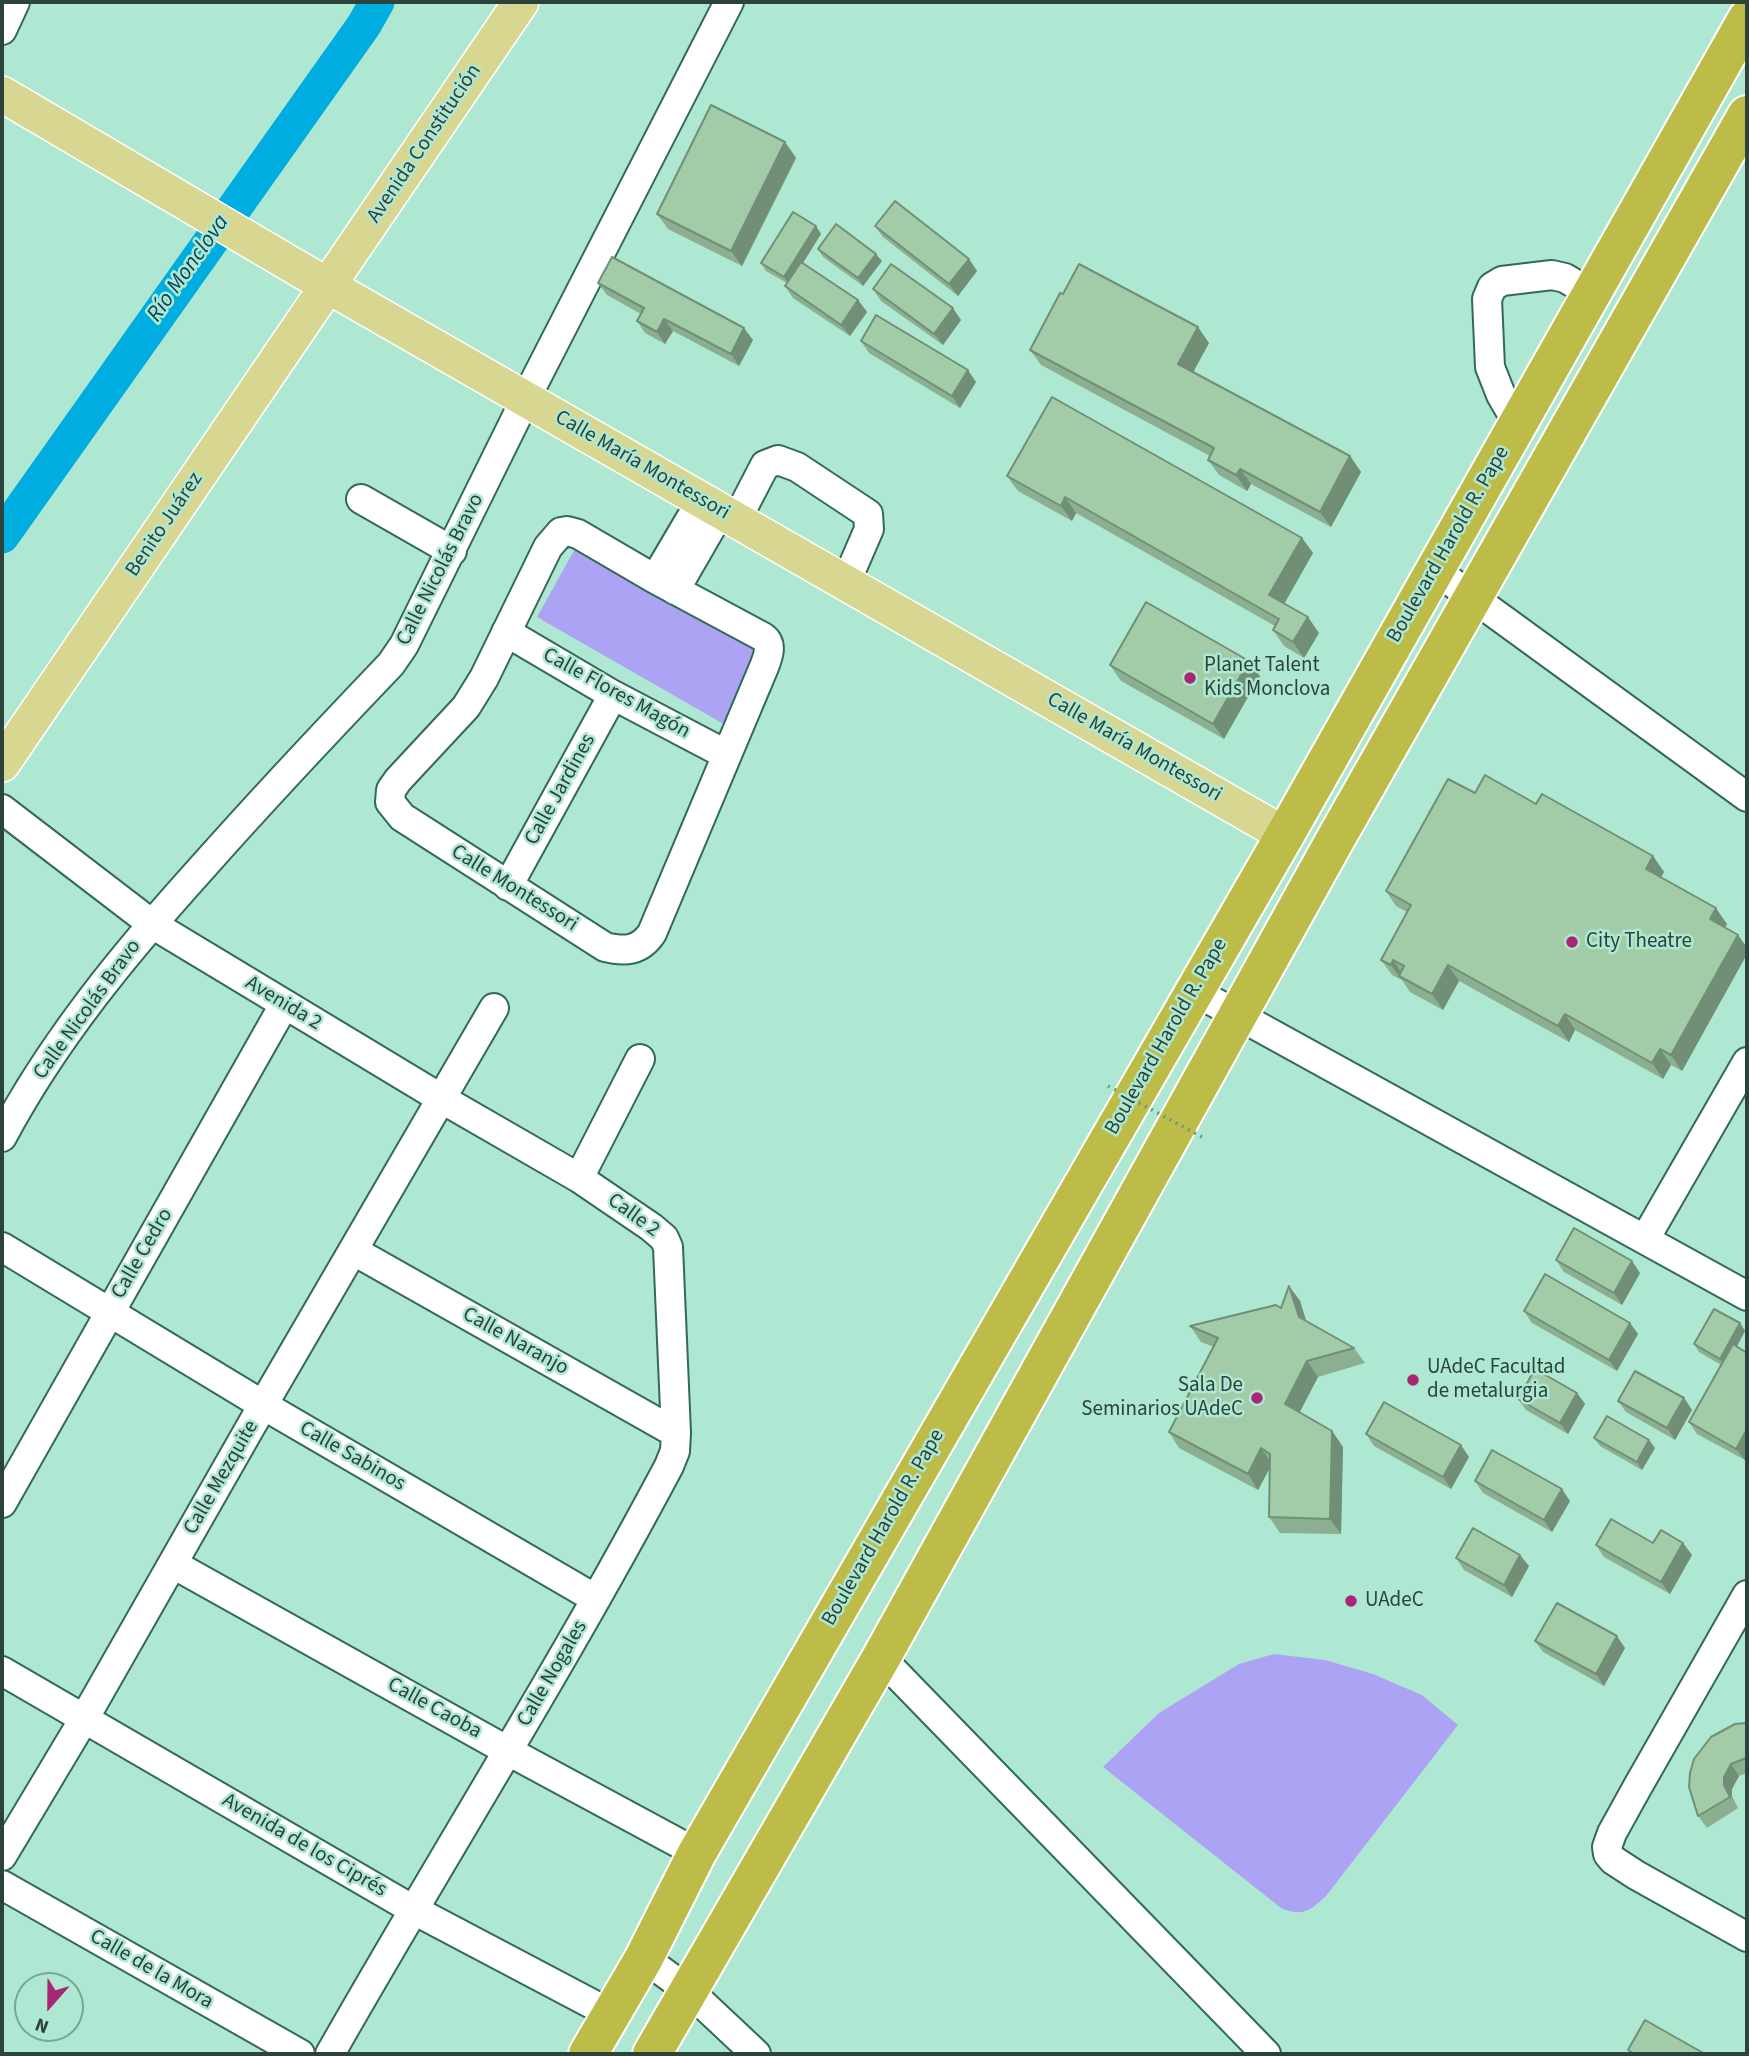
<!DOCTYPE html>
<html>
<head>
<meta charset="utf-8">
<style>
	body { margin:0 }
	#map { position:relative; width:1749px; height:2056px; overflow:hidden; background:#afe8d2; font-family:"Source Sans 3",sans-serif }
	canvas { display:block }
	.frame { position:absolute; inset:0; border:4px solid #2b433a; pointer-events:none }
	.north { position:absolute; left:14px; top:1972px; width:70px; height:70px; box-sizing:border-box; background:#afe8d2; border:2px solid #7aa695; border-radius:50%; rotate:201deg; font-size:19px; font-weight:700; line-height:28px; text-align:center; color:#2b433a }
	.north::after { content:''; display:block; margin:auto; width:24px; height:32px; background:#a72675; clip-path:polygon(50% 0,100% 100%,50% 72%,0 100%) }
</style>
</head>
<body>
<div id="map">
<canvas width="1749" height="2056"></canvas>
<div class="frame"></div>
<div class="north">N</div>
</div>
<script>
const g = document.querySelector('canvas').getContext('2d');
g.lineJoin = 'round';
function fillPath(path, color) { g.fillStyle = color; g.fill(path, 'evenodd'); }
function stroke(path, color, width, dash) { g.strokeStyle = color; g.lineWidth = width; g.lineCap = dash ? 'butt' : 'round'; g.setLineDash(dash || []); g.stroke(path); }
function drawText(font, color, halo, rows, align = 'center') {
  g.font = font + ' "Source Sans 3",sans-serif'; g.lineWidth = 5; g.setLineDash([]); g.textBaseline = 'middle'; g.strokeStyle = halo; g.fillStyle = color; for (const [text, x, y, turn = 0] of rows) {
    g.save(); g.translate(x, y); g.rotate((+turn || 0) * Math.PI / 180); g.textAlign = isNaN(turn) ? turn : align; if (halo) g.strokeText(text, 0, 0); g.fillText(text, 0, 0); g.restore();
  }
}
fillPath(new Path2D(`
	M581,538L760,641L727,726L537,617Z
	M1274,1654L1325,1660L1373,1674L1422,1695L1458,1725L1326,1896C1310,1911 1303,1917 1281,1908L1103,1767L1159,1713L1239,1664Z`), '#aca3f4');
stroke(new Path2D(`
	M2,536L364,25L377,2`), '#00ade0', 35);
const minor = new Path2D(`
	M2,30L15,2
	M1518,424L1501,395L1490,367L1487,299L1492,287L1502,281L1552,275L1565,278L1592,294
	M361,499L452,551
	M736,521L765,465L778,460L797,467L868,514L869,529L846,582
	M567,531L578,534L655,579L763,637C773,644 768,657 764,667L652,933C640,951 625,952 605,947L402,817L390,802L391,790L398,780L466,707L484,678L548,547L561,532Z
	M1435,570L1747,797
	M655,579L701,501
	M675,590L720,512
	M506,632L613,695L727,755
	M2,809L152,924L442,1099L579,1178L651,1227L664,1238L668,1247L676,1433L675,1451L669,1466C563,1666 442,1857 330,2054
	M508,886L613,695
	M1194,991L1747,1296
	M2,1137C54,1039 126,952 200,870C262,800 326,732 391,664L404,645L526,398L729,2
	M579,1178L640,1059
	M1645,1239L1747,1062
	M2,1247L263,1405L596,1599
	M354,1251L676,1433
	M2,1503L284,1005
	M173,1564L508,1751L697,1853
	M1747,1595L1638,1786L1612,1833L1607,1847L1608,1854L1613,1860L1636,1875L1747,1937
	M881,1658L1266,2054
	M2,1671L412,1909L611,2014
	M2,1856L84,1719L263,1405L494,1008
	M2,1885L300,2054
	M644,1958L689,1991L756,2054`);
const major = new Path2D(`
	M2,94L304,272L1285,835
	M2,764L521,2`);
const highway = new Path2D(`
	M588,2054L644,1958L697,1853L1285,835L1747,19
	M652,2054L881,1658L1335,840L1747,115`);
stroke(minor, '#336a57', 32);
stroke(major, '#fff', 38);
stroke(highway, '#fff', 42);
stroke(minor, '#fff', 28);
stroke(major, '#d7d791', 35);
stroke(highway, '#bdbc48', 38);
stroke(new Path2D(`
	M1108,1086L1202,1137`), '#6c9585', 3.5, [2, 5]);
fillPath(new Path2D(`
	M785,142L796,158L742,266L668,229L657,214Z
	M875,226L969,259L977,271L958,296L883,237Z
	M821,234L803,263L858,300L867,312L850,336L793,298L785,286L787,283L766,271L761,263Z
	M818,249L882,261L863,286L823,257Z
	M598,283L753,340L739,366L673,331L665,344L645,333L637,321L641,314L607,295Z
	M873,289L961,320L943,345L881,301Z
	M861,341L976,382L960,408L869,353Z
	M1209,343L1193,372L1350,456L1361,472L1331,527L1251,484L1247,491L1219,475L1208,460L1210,456L1041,365L1030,350Z
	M1007,476L1302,538L1313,553L1284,604L1319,633L1304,658L1284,646L1273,630L1275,626L1076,513L1072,521L1018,491Z
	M1110,665L1260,676L1224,739L1121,681Z
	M1475,793L1536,804L1653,856L1664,872L1661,877L1727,924L1725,927L1738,935L1747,948V954L1682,1071L1671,1065L1663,1079L1575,1030L1569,1042L1459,981L1443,1010L1410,992L1402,980L1392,975L1381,960L1407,912L1396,906L1386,891Z
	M1556,1260L1640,1273L1622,1305L1564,1272Z
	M1289,1286L1300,1301L1306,1321L1354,1348L1365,1363L1318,1377L1300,1412L1332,1431L1343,1447L1341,1534L1280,1533L1269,1517V1469L1258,1490L1179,1448L1169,1432L1214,1347L1201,1342L1190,1326L1281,1308Z
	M1524,1311L1630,1323L1638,1334L1617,1371L1532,1323Z
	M1740,1323L1745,1331L1737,1347L1747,1353V1456L1745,1460L1697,1434L1689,1422L1721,1365L1699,1352L1694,1344Z
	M1577,1393L1585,1404L1568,1434L1526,1410L1518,1399Z
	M1684,1398L1692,1410L1675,1440L1626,1412L1618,1401Z
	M1366,1434L1469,1457L1451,1489L1374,1446Z
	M1594,1438L1655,1448L1642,1470L1600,1446Z
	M1475,1481L1570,1501L1552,1532L1483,1493Z
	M1653,1543H1683L1692,1555L1670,1594L1604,1557L1596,1545Z
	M1456,1558L1529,1566L1512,1597L1464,1570Z
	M1535,1641L1625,1648L1604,1686L1543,1652Z
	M1747,1723V1773L1739,1776L1732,1789V1797L1738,1808L1707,1828L1698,1816Z`), '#8baf90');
fillPath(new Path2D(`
	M785,142L796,158L742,266L731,251Z
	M816,226L821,234L789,285L784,277Z
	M876,254L882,261L863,286L858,278Z
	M969,259L977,271L958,296L949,284Z
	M858,300L867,312L850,336L841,325Z
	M953,308L961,320L943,345L934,334Z
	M664,319L673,331L665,344L657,332Z
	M1198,327L1209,343L1189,380L1178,364Z
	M744,328L753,340L739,366L731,354Z
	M968,370L976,382L960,408L952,396Z
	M1350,456L1361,472L1331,527L1320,512Z
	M1240,469L1251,484L1247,491L1236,475Z
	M1065,497L1076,513L1072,521L1061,506Z
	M1302,538L1313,553L1280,611L1269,595Z
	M1308,617L1319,633L1304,658L1293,642Z
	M1249,661L1260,676L1224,739L1213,724Z
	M1653,856L1664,872L1657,884L1646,869Z
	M1716,908L1727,924L1721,935L1710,919Z
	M1738,935L1747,948V954L1682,1071L1671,1055Z
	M1393,960L1404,976H1399L1402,981L1391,965Z
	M1448,965L1459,981L1443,1010L1432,994Z
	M1565,1014L1575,1030L1569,1042L1558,1026Z
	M1660,1049L1671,1065L1663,1079L1652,1063Z
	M1632,1261L1640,1273L1622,1305L1614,1293Z
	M1289,1286L1300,1301L1310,1333L1299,1317Z
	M1630,1323L1638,1334L1617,1371L1609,1360Z
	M1740,1323L1745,1331L1725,1367L1720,1359Z
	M1307,1361L1318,1377L1296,1419L1285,1404Z
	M1577,1393L1585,1404L1568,1434L1560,1423Z
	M1684,1398L1692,1410L1675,1440L1667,1428Z
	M1747,1429V1456L1745,1460L1736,1449Z
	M1332,1431L1343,1447L1341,1534L1330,1519Z
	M1649,1440L1655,1448L1642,1470L1637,1462Z
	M1461,1445L1469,1457L1451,1489L1443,1477Z
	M1261,1448L1272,1464L1258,1490L1248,1474Z
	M1562,1489L1570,1501L1552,1532L1544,1520Z
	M1683,1543L1692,1555L1670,1594L1661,1582Z
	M1520,1555L1529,1566L1512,1597L1504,1585Z
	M1617,1636L1625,1648L1604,1686L1596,1674Z
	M1731,1764L1739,1776L1732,1789V1797L1738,1808L1724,1785V1777Z`), '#718f76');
const building = new Path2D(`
	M711,105L785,142L731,251L657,214Z
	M895,201L969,259L949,284L875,226Z
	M793,212L816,226L784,277L761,263Z
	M836,224L876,254L858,278L818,249Z
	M612,257L744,328L731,354L664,319L657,332L637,321L644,308L598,283Z
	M801,262L858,300L841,325L785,286Z
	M891,264L953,308L934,334L873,289Z
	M1079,264L1198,327L1178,364L1350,456L1320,512L1240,469L1236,475L1208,460L1214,448L1030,350L1060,293L1063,294Z
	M876,315L968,370L952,396L861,341Z
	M1052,397L1302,538L1269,595L1308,617L1293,642L1273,630L1279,619L1065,497L1061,506L1007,476Z
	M1146,602L1249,661L1213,724L1110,665Z
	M1485,775L1536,804L1542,794L1653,856L1646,869L1716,908L1710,919L1738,935L1671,1055L1660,1049L1652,1063L1565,1014L1558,1026L1448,965L1432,994L1399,976L1404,966L1393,960L1391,965L1381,960L1411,905L1386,891L1448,779L1475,793Z
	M1574,1228L1632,1261L1614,1293L1556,1260Z
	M1545,1274L1630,1323L1609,1360L1524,1311Z
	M1289,1286L1299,1317L1354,1348L1307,1361L1285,1404L1332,1431L1330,1519L1269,1517L1270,1454L1261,1448L1248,1474L1169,1432L1218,1338L1190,1326L1276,1305L1281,1308Z
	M1714,1309L1740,1323L1720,1359L1694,1344Z
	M1733,1344L1747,1353V1429L1736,1449L1689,1422Z
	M1535,1369L1577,1393L1560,1423L1518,1399Z
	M1635,1371L1684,1398L1667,1428L1618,1401Z
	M1384,1402L1461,1445L1443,1477L1366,1434Z
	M1607,1416L1649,1440L1637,1462L1594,1438Z
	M1492,1450L1562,1489L1544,1520L1475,1481Z
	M1611,1519L1653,1543L1661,1530L1683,1543L1661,1582L1596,1545Z
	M1473,1528L1520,1555L1504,1585L1456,1558Z
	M1557,1603L1617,1636L1596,1674L1535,1641Z
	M1747,1723V1759L1746,1758L1731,1764L1724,1777V1785L1730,1797L1698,1816L1689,1787L1690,1773L1694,1759L1711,1737L1735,1724Z
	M1645,2020L1705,2054H1635L1628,2050Z`);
fillPath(building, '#a2cca8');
stroke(building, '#718f76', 2);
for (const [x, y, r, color] of [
	[1190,678,7,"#a72675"],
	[1572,942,7,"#a72675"],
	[1413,1380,7,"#a72675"],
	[1257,1398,7,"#a72675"],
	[1351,1601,7,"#a72675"]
]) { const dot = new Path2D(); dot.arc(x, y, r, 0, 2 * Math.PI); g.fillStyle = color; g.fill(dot); stroke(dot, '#afe8d2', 2.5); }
drawText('21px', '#2b433a', '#afe8d2', [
	["Avenida Constitución",425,144,-56],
	["Calle María Montessori",642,466,30],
	["Benito Juárez",165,525,-56],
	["Boulevard Harold R. Pape",1449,545,-60],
	["Calle Nicolás Bravo",441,570,-63],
	["Calle Flores Magón",616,694,29],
	["Calle María Montessori",1134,748,30],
	["Calle Jardines",561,790,-61],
	["Calle Montessori",514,889,32],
	["Avenida 2",283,1004,31],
	["Calle Nicolás Bravo",88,1010,-54],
	["Boulevard Harold R. Pape",1167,1037,-60],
	["Calle 2",633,1216,36],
	["Calle Cedro",143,1254,-60],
	["Calle Naranjo",515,1342,29],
	["Calle Sabinos",352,1457,30],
	["Calle Mezquite",222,1478,-60],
	["Boulevard Harold R. Pape",884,1528,-60],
	["Calle Nogales",553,1674,-60],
	["Calle Caoba",434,1709,29],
	["Avenida de los Ciprés",304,1846,30],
	["Calle de la Mora",151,1970,30]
]);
drawText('21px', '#2b433a', '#afe8d2', [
	["Planet Talent",1204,666],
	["Kids Monclova",1204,690],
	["City Theatre",1586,942],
	["UAdeC Facultad",1427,1368],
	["de metalurgia",1427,1392],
	["Sala De",1243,1386,"right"],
	["Seminarios UAdeC",1243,1410,"right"],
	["UAdeC",1365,1601]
], 'left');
drawText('italic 23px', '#09455a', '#afe8d2', [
	["Río Monclova",189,269,-55]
]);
</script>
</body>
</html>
